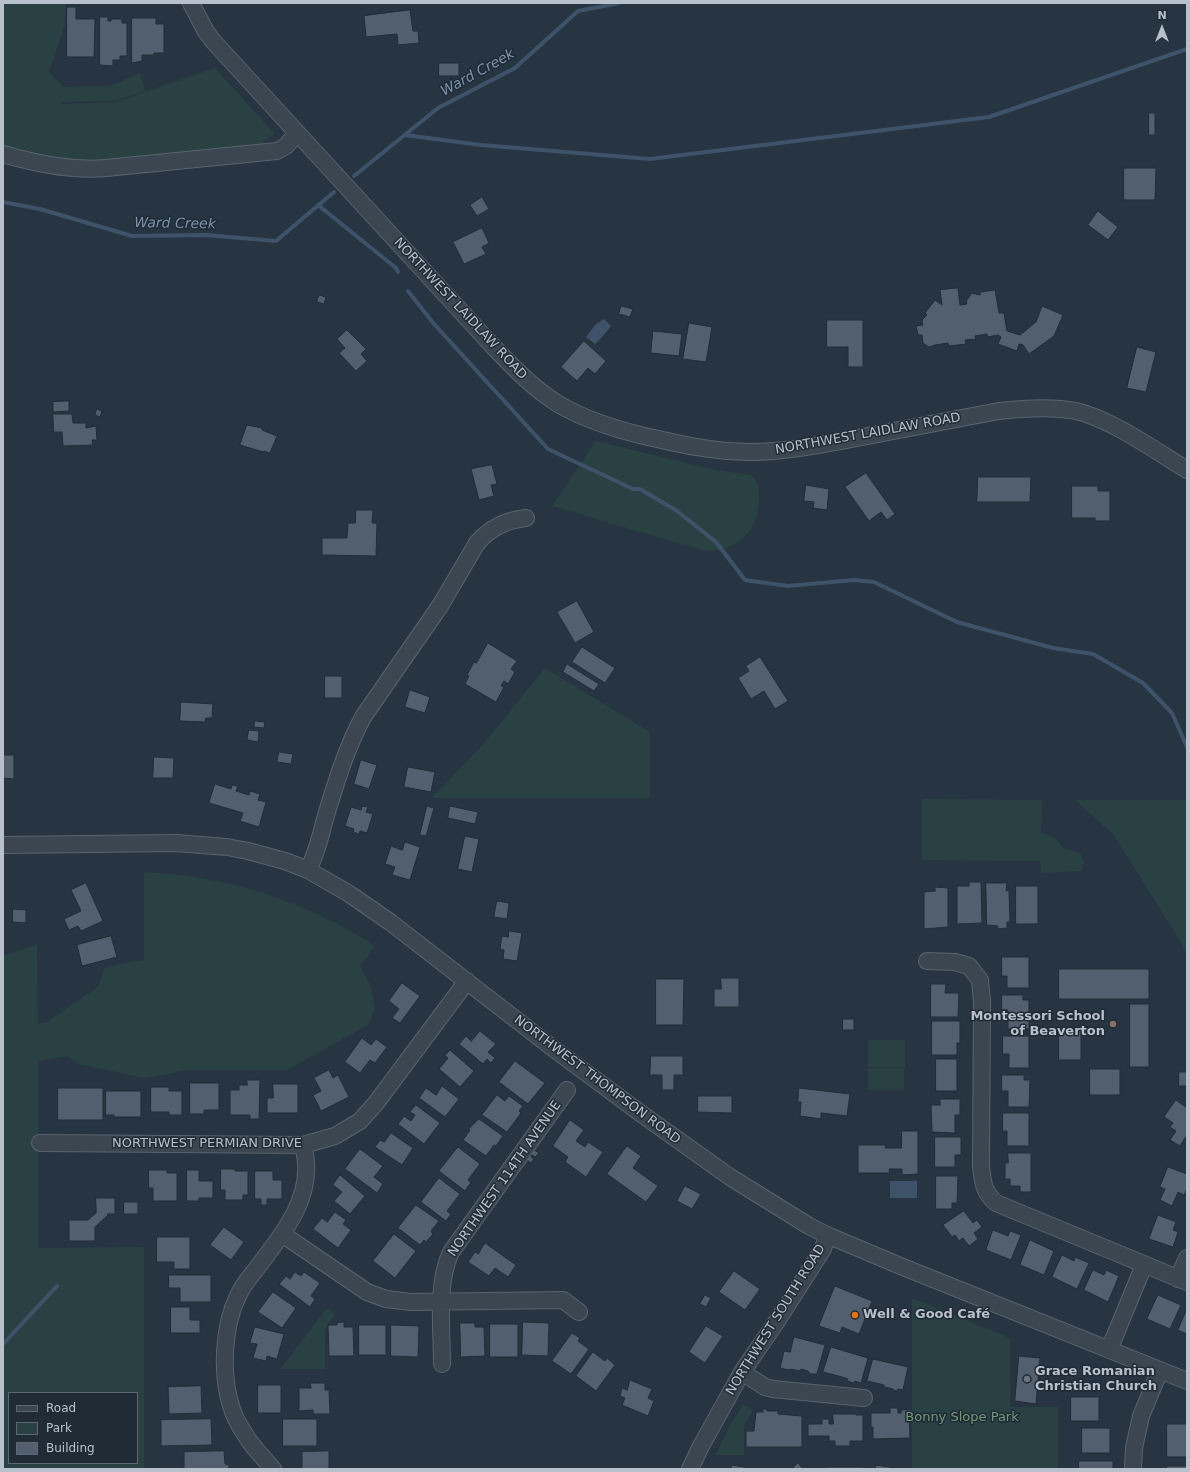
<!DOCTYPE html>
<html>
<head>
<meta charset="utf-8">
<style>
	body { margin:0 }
	#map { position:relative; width:1190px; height:1472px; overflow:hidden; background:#273441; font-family:"DejaVu Sans",sans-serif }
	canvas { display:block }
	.frame { position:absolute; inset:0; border:4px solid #b8c1cb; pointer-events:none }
	.legend { position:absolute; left:8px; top:1392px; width:130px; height:72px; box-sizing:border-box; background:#202b36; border:1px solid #5d6772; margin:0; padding:5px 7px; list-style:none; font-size:12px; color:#b8c1cb }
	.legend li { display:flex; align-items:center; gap:8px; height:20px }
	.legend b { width:20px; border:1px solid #5d6772 }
	.north { position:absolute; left:1142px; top:8px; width:40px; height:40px; -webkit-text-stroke:3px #202b36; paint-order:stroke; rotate:0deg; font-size:11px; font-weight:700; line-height:16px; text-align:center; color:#b8c1cb }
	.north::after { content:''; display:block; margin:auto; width:14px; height:18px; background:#b8c1cb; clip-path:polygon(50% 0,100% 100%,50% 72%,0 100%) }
</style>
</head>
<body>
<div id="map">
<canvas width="1190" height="1472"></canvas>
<div class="frame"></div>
<ul class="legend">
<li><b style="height:5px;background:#3b4651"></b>Road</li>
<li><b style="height:11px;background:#294142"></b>Park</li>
<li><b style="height:11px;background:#525f6e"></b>Building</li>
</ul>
<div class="north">N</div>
</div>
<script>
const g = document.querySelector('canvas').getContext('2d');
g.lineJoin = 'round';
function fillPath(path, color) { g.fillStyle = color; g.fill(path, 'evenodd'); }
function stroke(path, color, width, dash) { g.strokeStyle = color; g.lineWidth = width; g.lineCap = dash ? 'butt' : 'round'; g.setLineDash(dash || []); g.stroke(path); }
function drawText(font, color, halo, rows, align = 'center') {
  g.font = font + ' "DejaVu Sans",sans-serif'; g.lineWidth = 3; g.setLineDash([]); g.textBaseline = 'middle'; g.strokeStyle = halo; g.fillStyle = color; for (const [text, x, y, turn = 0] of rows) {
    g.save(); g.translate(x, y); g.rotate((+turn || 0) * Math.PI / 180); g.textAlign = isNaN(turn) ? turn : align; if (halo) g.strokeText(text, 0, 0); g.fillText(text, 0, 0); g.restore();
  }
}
fillPath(new Path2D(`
	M3,3H68L66,5L65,25L49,72L64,87L110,86L140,73L145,91L113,101L61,102V104L115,102L215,68L275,134L260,144L250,146L102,165L3,151Z
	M596,441L711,469L751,475C759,482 759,489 759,500C759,532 737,551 705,551L552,506Z
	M545,668L650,732V798H431L481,747Z
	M922,799L1042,800L1041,833L1049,835L1056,839L1063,848L1080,853L1084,861L1082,871L1041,873L1040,861L922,860Z
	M1075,800H1187V955L1180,941L1113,834Z
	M144,872C227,876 306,901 375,946L360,966L370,985L375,1008L368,1025L287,1070H184L164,1075L144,1078L79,1064L67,1056L38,1061V1248L144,1247V1469H3V956L37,944L38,1024L47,1022L99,986L104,968L134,961L144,960ZM9,1393H137V1463H9Z
	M868,1040H905V1067H868Z
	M868,1068H904V1090H868Z
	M912,1298L1010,1338V1407H1058V1469H912Z
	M327,1308L335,1314L325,1329V1369H280Z
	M743,1404L753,1410L744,1426V1455H716L728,1429Z`), '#294142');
fillPath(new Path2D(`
	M604,319L611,326L603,336L595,344L586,337L595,325Z
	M890,1181H917V1198H890Z`), '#3e5369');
stroke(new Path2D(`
	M405,135L481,145L650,159L989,117L1187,49
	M354,176L438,108L515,68L578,11L619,3
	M3,202L40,209L132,236L206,235L276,241L334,192
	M318,205L396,268L398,272
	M408,291L434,324L548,449L633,489H640L677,511L716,542L745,580L788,586L854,580L874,582L957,622L1053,648L1093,654L1143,683L1172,713L1187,747
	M3,1344L57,1286`), '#3e5369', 4);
const building = new Path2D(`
	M67,7H76V19H95L94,57H67Z
	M410,10L413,31H418L419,43L398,45L397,34L366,37L364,16Z
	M100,17H108V21H111V19H122V23H127V56H120V60H113V66L100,65Z
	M132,18H156V24H164V53H154V55H142V61L132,63Z
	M439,63H459V76H439Z
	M1149,113H1155V135H1149Z
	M1124,168H1156L1155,200H1124Z
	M482,197L489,209L477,216L470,205Z
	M1098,211L1118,227L1108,240L1088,225Z
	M482,228L489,243L482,247L486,254L464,264L453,242Z
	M958,288L960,305L967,304L966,301L972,293L980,295V292L995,290L999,313H1004L1007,331L1020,335L1036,322L1042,306L1063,315L1054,336L1029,354L1023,345L1019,344L1017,351L998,344L1001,337L998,335L988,337L987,334L975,336L976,339L965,340L966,344L949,346L948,343L935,345L929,347L923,343L922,335H918L916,326L923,325L922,320L927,315L925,313L935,300L942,305L940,290Z
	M319,295L326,297L324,304L317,302Z
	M621,306L633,309L630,317L619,314Z
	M827,320H863V367H848V347H827Z
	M689,323L712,327L706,362L683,359Z
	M347,330L366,349L361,354L367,361L356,371L339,353L345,348L337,339Z
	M653,331L682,334L679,356L651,353Z
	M584,341L606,361L595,374L588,368L577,381L561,367Z
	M1137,347L1156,352L1146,392L1127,388Z
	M69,401V411L53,412V402Z
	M97,409L102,411L100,417L95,415Z
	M53,414H72L73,423H86V428L96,426L97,440H92L93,445L63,446L62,432H54Z
	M247,425L262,428V430L277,436L270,453L264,451L263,452L240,445Z
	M492,465L497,484L491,485L494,496L479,500L471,469Z
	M866,473L895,514L887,520L881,512L869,521L845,487Z
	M978,477H1031L1030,502H977Z
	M806,485L829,489L827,510L813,508L814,502L804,501Z
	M1072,486H1098V491H1110V521H1095V518H1072Z
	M356,510H373L372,523H377L376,556L322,555V538H347L348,523H355Z
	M577,601L594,632L575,643L557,612Z
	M488,643L517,661L511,669L515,672L508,684L504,681L501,686L504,687L496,702L465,684L469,676L467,675L474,662L476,663Z
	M582,647L615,668L605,683L572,662Z
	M760,657L788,701L775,709L764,691L751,699L738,678L749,671L746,666Z
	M567,664L599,684L594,691L563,672Z
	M325,676H342V698H325Z
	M410,690L430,697L425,713L405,707Z
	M181,702L213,704L212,718H206L205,722L180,721Z
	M255,721L265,722L264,728L254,727Z
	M249,730L259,731L258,742L247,740Z
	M279,752L293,754L291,764L277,762Z
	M3,755H14V779L3,778Z
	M154,757L174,758L173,778H153Z
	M361,760L377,765L369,789L354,784Z
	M408,767L435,772L431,792L404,787Z
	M215,784L231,789L232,785L238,786L236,791L249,795L250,791L260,794L258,800L266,802L259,827L240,821L243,813L209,803Z
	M362,806L368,807L366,812L373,814L367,833L360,831L359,834L353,832L354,829L345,826L351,807L361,810Z
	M427,806L434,808L426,836L420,835Z
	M450,806L478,812L475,824L448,818Z
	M465,836L479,839L472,872L458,869Z
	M405,842L420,847L410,880L392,875L395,867L385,864L391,846L402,850Z
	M969,882H981L982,923L957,924V886H969Z
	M86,883L103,921L81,931L78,926L69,930L64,919L81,911L71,890Z
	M986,883H1007L1006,891L1009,890L1010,922H1007V928L997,929L998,926L987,925Z
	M1016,886H1038V924H1016Z
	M935,887L948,888V927L924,929V892L935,891Z
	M497,901L509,903L507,919L494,917Z
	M13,909L26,910V923L13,922Z
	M509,931L522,933L517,961L503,959L504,950L500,949L502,936L508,937Z
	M111,936L117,957L82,966L77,945Z
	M1002,957H1029V988H1007V976H1002Z
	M1059,969H1149V999H1059Z
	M721,978H739V1007H714V989H721Z
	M656,979H684L683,1025H656Z
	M402,983L420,996L400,1023L392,1018L399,1009L389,1001Z
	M931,984H946L945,993H959L958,1017H931Z
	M1002,995H1023V1000H1029V1029H1008V1010H1002Z
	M1130,1004H1149V1067H1130Z
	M843,1019H854V1030H843Z
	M932,1021H960V1043H957V1055H932Z
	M1059,1028H1081V1060H1059Z
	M480,1031L496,1044L488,1052L495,1058L491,1063L487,1059L483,1064L459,1044L466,1036L471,1041Z
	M1003,1036H1029V1068H1009V1054H1003Z
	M362,1038L371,1045L376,1039L387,1047L375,1063L370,1060L360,1073L345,1062Z
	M450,1050L474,1071L460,1087L439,1069L448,1058L445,1056Z
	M651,1056H683V1075H674V1090H662V1075H650Z
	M936,1059H957V1091H936Z
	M515,1061L545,1083L528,1104L499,1082Z
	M1090,1069H1120V1095H1090Z
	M329,1070L333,1078L338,1075L349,1097L321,1111L313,1095L321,1091L314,1078Z
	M1179,1072H1187V1086H1179Z
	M1002,1075H1024V1080H1030L1029,1107H1008V1091H1002Z
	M247,1080H260L259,1119H250V1115H230V1090H239V1085H247Z
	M190,1083H219V1110H204V1114H190Z
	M273,1084H298V1113H267V1098H273Z
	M442,1086L459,1099L445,1117L419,1098L426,1088L436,1095Z
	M151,1087H169V1091H182V1115H169V1112H151Z
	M58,1088H103V1120H58Z
	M799,1088L850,1094L847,1116L821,1113V1119L800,1116L801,1102H798Z
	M106,1091H141V1117H114V1115H106Z
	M497,1095L505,1101L509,1096L523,1106L519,1111L521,1113L507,1132L482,1115Z
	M698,1096H732V1113L698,1112Z
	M940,1099H960V1115H955V1133L932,1132L931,1105H940Z
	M1176,1100L1187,1108V1135L1180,1146L1170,1140L1176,1131L1170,1127L1173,1123L1164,1117Z
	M416,1105L440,1123L424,1144L398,1124L404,1116L411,1121L415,1115L410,1112Z
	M1003,1113H1029V1146H1007V1131H1003Z
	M479,1119L503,1136L496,1146L494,1145L486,1156L463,1140L470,1130L469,1129Z
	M570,1120L584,1130L576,1141L585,1147L588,1142L603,1152L586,1177L565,1162L568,1157L553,1146Z
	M902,1131H918V1174L902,1175V1169H889L890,1173H858V1145H886L885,1148H901Z
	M391,1133L413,1148L402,1165L375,1147L380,1140L384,1142Z
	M935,1137H961V1155H955V1167H935Z
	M627,1146L641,1156L633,1168L658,1186L646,1202L607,1174Z
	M458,1147L480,1164L468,1180L471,1182L465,1191L439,1171Z
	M360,1149L383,1166L374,1177L383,1184L377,1193L345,1169Z
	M534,1150L539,1153L535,1157L531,1154Z
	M1008,1153H1031V1192H1020V1186H1010V1179H1005V1163H1008Z
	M530,1156L534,1159L531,1163L527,1160Z
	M1168,1167L1187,1174V1189L1184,1195L1178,1192L1172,1206L1160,1200L1165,1189L1160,1187Z
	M221,1169H235V1171H248V1195H243V1200H225V1190H221Z
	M149,1170H167V1173H177V1201H153V1188H149Z
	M187,1170H199V1181H213V1198H199V1201H187Z
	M255,1171H273V1180H282V1199H267V1205H261V1199H255Z
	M340,1175L365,1196L350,1214L334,1201L342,1192L333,1185Z
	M936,1176H958L957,1203H952V1209H936Z
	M439,1178L460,1194L447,1211L451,1214L446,1221L421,1202Z
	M685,1186L701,1194L692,1209L677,1201Z
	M96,1198H115V1214H107L108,1215L95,1227V1241H69V1220H88L96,1213Z
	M124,1202H138V1214H124Z
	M416,1205L439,1221L431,1231L433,1234L426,1242L424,1240L420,1245L398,1228Z
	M964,1211L973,1223L977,1220L982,1227L974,1233L978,1239L969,1246L963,1238L959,1241L955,1235L952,1237L943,1225Z
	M335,1212L346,1220L343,1224L351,1230L338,1248L313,1229L322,1218L327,1222Z
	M1158,1215L1176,1222L1173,1230L1178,1232L1173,1247L1149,1239Z
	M224,1227L244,1242L231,1260L210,1245Z
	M993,1230L1008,1236L1010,1231L1021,1235L1011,1260L986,1250Z
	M394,1234L416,1251L395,1278L373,1261Z
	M157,1237H190V1269H174V1262H157Z
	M1030,1240L1054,1251L1044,1275L1020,1265Z
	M485,1243L516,1265L508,1277L495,1268L489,1276L468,1262L475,1252L478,1254Z
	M1062,1255L1074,1261L1075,1257L1089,1263L1077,1289L1052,1277Z
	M1093,1270L1104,1275L1106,1270L1119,1276L1108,1302L1084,1290Z
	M734,1271L760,1289L745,1310L719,1292Z
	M295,1272L301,1276L304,1272L320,1283L311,1296L315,1299L310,1307L279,1284L286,1276L290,1279Z
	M169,1275H211V1302H180V1288H169Z
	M835,1286L872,1301L859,1334L842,1327L840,1333L819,1326Z
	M273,1292L296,1308L282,1328L258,1312Z
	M705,1295L711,1298L706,1307L700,1304Z
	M1158,1295L1181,1305L1170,1329L1147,1319Z
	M171,1307H190V1320H200V1333H171Z
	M1187,1309V1334L1178,1330Z
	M344,1322V1327H353L354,1356H329L328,1325H337V1323Z
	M523,1322L549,1323L548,1356L522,1355Z
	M460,1323H475V1327H484L485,1356L461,1357Z
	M490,1324H518V1357H490Z
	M359,1325H386V1355H359Z
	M391,1325L419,1326L418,1357L391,1356Z
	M706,1326L723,1336L705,1363L689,1352Z
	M255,1327L284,1334L277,1359L267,1356L266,1361L253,1358L257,1344L250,1343Z
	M572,1333L580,1338L578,1341L589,1349L571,1374L552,1361Z
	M794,1337L825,1345L817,1374H810L808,1371L801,1369L800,1371L790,1369L789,1370L780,1368L784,1351L790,1352Z
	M831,1347L868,1358L861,1383L855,1381L854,1383L847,1381L848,1379L842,1377L823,1372Z
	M593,1352L605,1361L607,1358L615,1365L596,1391L576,1376Z
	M1019,1356L1040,1358L1036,1404L1015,1401Z
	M873,1359L908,1367L903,1390L898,1389L897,1391L893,1390V1389L884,1387V1385L867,1381Z
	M630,1380L652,1389L648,1398L654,1401L648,1416L622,1405L625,1398L620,1396L622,1388L627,1390Z
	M310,1383H325V1390H329L330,1414H313V1410L299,1411V1388H311Z
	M258,1385H281V1413H258Z
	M201,1386L202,1413L169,1414L168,1387Z
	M1071,1397H1099V1421H1071Z
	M890,1408H898V1413H901V1410L911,1409V1415H909L910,1438L873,1439V1427H871V1413H890Z
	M763,1409H767V1411H778V1414L802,1416V1447H746V1431H754L756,1412H763Z
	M833,1414H856V1415H863V1441H850V1446H835V1441H829V1436H808V1424H822V1419H829V1424H833Z
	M211,1419L212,1445L161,1446V1420Z
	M283,1419H317V1446H283Z
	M1167,1424H1187V1457H1167Z
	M1082,1428H1110V1453H1082Z
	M224,1451L225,1464L229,1465V1469H184V1452Z
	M329,1451V1469H302V1452Z
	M1079,1461H1113V1469H1079Z
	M798,1463L803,1469H792Z
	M732,1465L755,1469H731Z
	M876,1465L902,1469H876Z
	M1167,1466H1187V1469H1167Z
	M826,1467H864V1469H826Z`);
fillPath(building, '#525f6e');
stroke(building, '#222d38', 1);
const minor = new Path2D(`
	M191,3L205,30L213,41L490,343C511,365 533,389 560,405C586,420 615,429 644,436C679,444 713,452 749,452C787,452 825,444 862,437C908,428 953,420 999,411C1024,408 1050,406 1076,411C1111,419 1156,451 1187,470
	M3,154C37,164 71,171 106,168L277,151L286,146L297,133
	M3,845L176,843L227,847L248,851L285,861L308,870L348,893L390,922L554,1049L643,1115L730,1177L809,1226L827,1235L898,1265L1187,1381
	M308,870C318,851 321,832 327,812C337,779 347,747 363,717L440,606L477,543C490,528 506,520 526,518
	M927,961L955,962L969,966L980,980L982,1002L981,1166C983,1183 983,1191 996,1203L1187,1282
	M40,1143L303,1145L335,1136L360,1121L376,1103L467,981
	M282,1234L367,1292L386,1299L411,1302L563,1300L579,1312
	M1178,1279L1187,1258
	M1109,1350L1144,1265
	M442,1364C442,1328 436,1284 451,1252L567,1090
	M742,1372L765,1387L773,1389L864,1398
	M273,1469C264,1458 253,1448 246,1436C240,1427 234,1417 231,1406C221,1374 223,1326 238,1296C242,1286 250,1277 257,1268C280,1237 309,1204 306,1163C306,1157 304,1151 303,1145
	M690,1469L701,1446L742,1372L777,1321L823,1249L827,1235
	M1133,1469L1134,1448L1141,1416L1160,1370`);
stroke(minor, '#59646e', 18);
stroke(minor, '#3b4651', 16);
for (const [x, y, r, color] of [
	[1113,1024,4,"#8d6e63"],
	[855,1315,4,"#e8710a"],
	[1027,1379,4,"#6b7280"]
]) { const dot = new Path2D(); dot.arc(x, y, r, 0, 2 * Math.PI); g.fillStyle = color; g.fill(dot); stroke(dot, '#202b36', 1.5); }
drawText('13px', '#b8c1cb', '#202b36', [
	["NORTHWEST LAIDLAW ROAD",460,309,47],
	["NORTHWEST LAIDLAW ROAD",868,434,-10],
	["NORTHWEST THOMPSON ROAD",597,1080,37],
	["NORTHWEST PERMIAN DRIVE",207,1144],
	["NORTHWEST 114TH AVENUE",505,1179,-55],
	["NORTHWEST SOUTH ROAD",776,1320,-58]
]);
drawText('bold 13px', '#b8c1cb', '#202b36', [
	["Montessori School",1105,1017,"right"],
	["of Beaverton",1105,1032,"right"],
	["Well & Good Café",863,1315],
	["Grace Romanian",1035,1372],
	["Christian Church",1035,1387]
], 'left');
drawText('13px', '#709b77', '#202b36', [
	["Bonny Slope Park",962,1418]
]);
drawText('italic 14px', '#7a93ad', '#202b36', [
	["Ward Creek",478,73,-29],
	["Ward Creek",175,224,1]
]);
</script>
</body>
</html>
